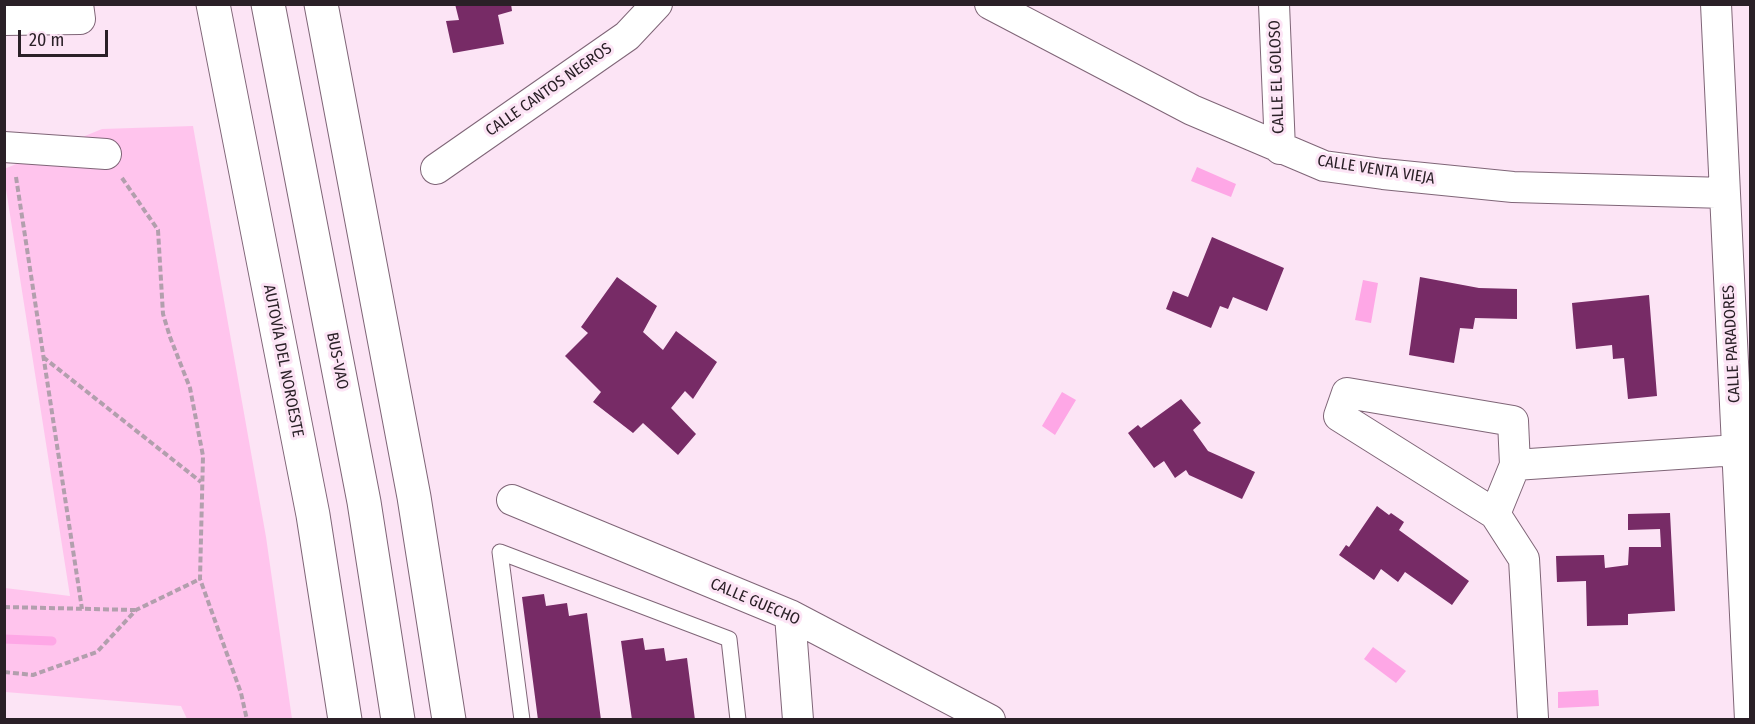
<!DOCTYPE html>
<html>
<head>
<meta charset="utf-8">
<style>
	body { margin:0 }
	#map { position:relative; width:1755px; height:724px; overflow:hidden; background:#fce4f5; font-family:"Fira Sans Condensed",sans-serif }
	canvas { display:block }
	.frame { position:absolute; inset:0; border:6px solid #2a2027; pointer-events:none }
	.scale { position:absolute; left:18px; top:30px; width:90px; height:27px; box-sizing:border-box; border:3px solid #2a2027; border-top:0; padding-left:8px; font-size:18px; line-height:21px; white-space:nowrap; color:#2a2027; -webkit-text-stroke:4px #fce4f5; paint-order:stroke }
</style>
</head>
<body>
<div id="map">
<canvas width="1755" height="724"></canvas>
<div class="frame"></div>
<div class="scale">20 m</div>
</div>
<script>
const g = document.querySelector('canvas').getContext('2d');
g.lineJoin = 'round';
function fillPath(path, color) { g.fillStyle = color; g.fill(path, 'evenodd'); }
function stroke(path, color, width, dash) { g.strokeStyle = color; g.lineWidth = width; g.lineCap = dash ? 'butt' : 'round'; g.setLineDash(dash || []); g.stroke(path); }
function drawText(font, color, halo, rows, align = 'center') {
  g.font = font + ' "Fira Sans Condensed",sans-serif'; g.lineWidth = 6; g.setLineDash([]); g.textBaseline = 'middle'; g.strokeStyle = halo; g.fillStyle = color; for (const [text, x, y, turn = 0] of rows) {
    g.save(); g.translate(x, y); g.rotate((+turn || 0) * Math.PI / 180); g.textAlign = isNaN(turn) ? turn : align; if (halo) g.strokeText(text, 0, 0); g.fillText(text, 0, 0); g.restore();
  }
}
fillPath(new Path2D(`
	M193,126L266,537L292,719H187L181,706L5,692V588L70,596L5,183L4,169L102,129Z`), '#ffc4ed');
fillPath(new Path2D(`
	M1197,167L1236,184L1231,197L1191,181Z
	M1363,280L1378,283L1371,323L1355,320Z
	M1062,392L1076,400L1055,435L1042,426Z
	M1373,647L1406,671L1396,683L1364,659Z
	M1598,690L1599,706L1558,708V692Z`), '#fea7e6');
stroke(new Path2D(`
	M4,639L52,641`), '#fea7e6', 9);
fillPath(new Path2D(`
	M455,4H511L512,11L498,15L504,44L453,53L446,21L459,20Z
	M1212,237L1284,268L1267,311L1233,297L1228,309L1220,306L1211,328L1166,309L1173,291L1188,297Z
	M617,277L657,306L643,332L663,350L676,331L717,362L693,399L685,391L671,408L696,434L678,455L643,423L633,433L593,402L601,392L565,356L588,333L581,327Z
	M1420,277L1479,288L1517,289V319L1475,318L1473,329L1460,328L1454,363L1409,355Z
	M1649,295L1657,396L1628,399L1624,358L1613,359L1612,345L1576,349L1572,303Z
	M1181,399L1201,423L1193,430L1208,451L1255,472L1242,499L1189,475L1186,470L1175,478L1164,461L1154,468L1128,433L1138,425L1141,428Z
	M1377,506L1389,515L1391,513L1404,522L1399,530L1469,581L1452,605L1405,572L1398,582L1381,569L1374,580L1339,555L1346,545L1349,547Z
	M1670,513L1675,611L1628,614V625L1587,626L1586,581L1557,582L1556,556L1604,555L1605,568L1628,565L1629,547H1661L1660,529L1628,530V514Z
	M544,594L546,606L567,603L569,616L587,613L601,720H538L522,597Z
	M643,638L645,650L664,648L666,661L687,658L695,720H632L621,641Z`), '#772b66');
const service = new Path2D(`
	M522,720L500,552L729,639L738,720`);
const minor = new Path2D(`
	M990,4L1192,110L1324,166L1383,174L1513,187L1725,193
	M1274,4L1280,149
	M1716,4L1750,720
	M4,20L80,19L78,4
	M4,147L106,154
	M436,169L627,36L657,4
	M1515,465L1495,514L1339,416L1347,393L1513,421L1515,465L1737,450
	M512,500L790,615L990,720
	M1495,514L1524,559L1533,718
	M790,615L798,720`);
const motorway = new Path2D(`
	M213,4L313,515L345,720
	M268,4L364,502L398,720
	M321,4L414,497L449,720`);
stroke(service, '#7f6577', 17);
stroke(minor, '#7f6577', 32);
stroke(motorway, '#7f6577', 35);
stroke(new Path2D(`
	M16,177L82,609
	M122,178L158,230L163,314L170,337L190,388L203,456L200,579L241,693L247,720
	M43,357L201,482
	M4,607L135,610
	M4,672L33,675L97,652L136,610L200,579`), '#b29fad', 4, [6, 3]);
stroke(service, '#fff', 15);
stroke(minor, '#fff', 30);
stroke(motorway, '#fff', 33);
drawText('16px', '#2a2027', '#fce4f5', [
	["CALLE EL GOLOSO",1277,77,-92],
	["CALLE CANTOS NEGROS",549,90,-35],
	["CALLE VENTA VIEJA",1376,170,9],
	["CALLE PARADORES",1732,344,-93],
	["AUTOVÍA DEL NOROESTE",283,361,79],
	["BUS-VAO",337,361,79],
	["CALLE GUECHO",755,602,23]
]);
</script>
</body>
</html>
